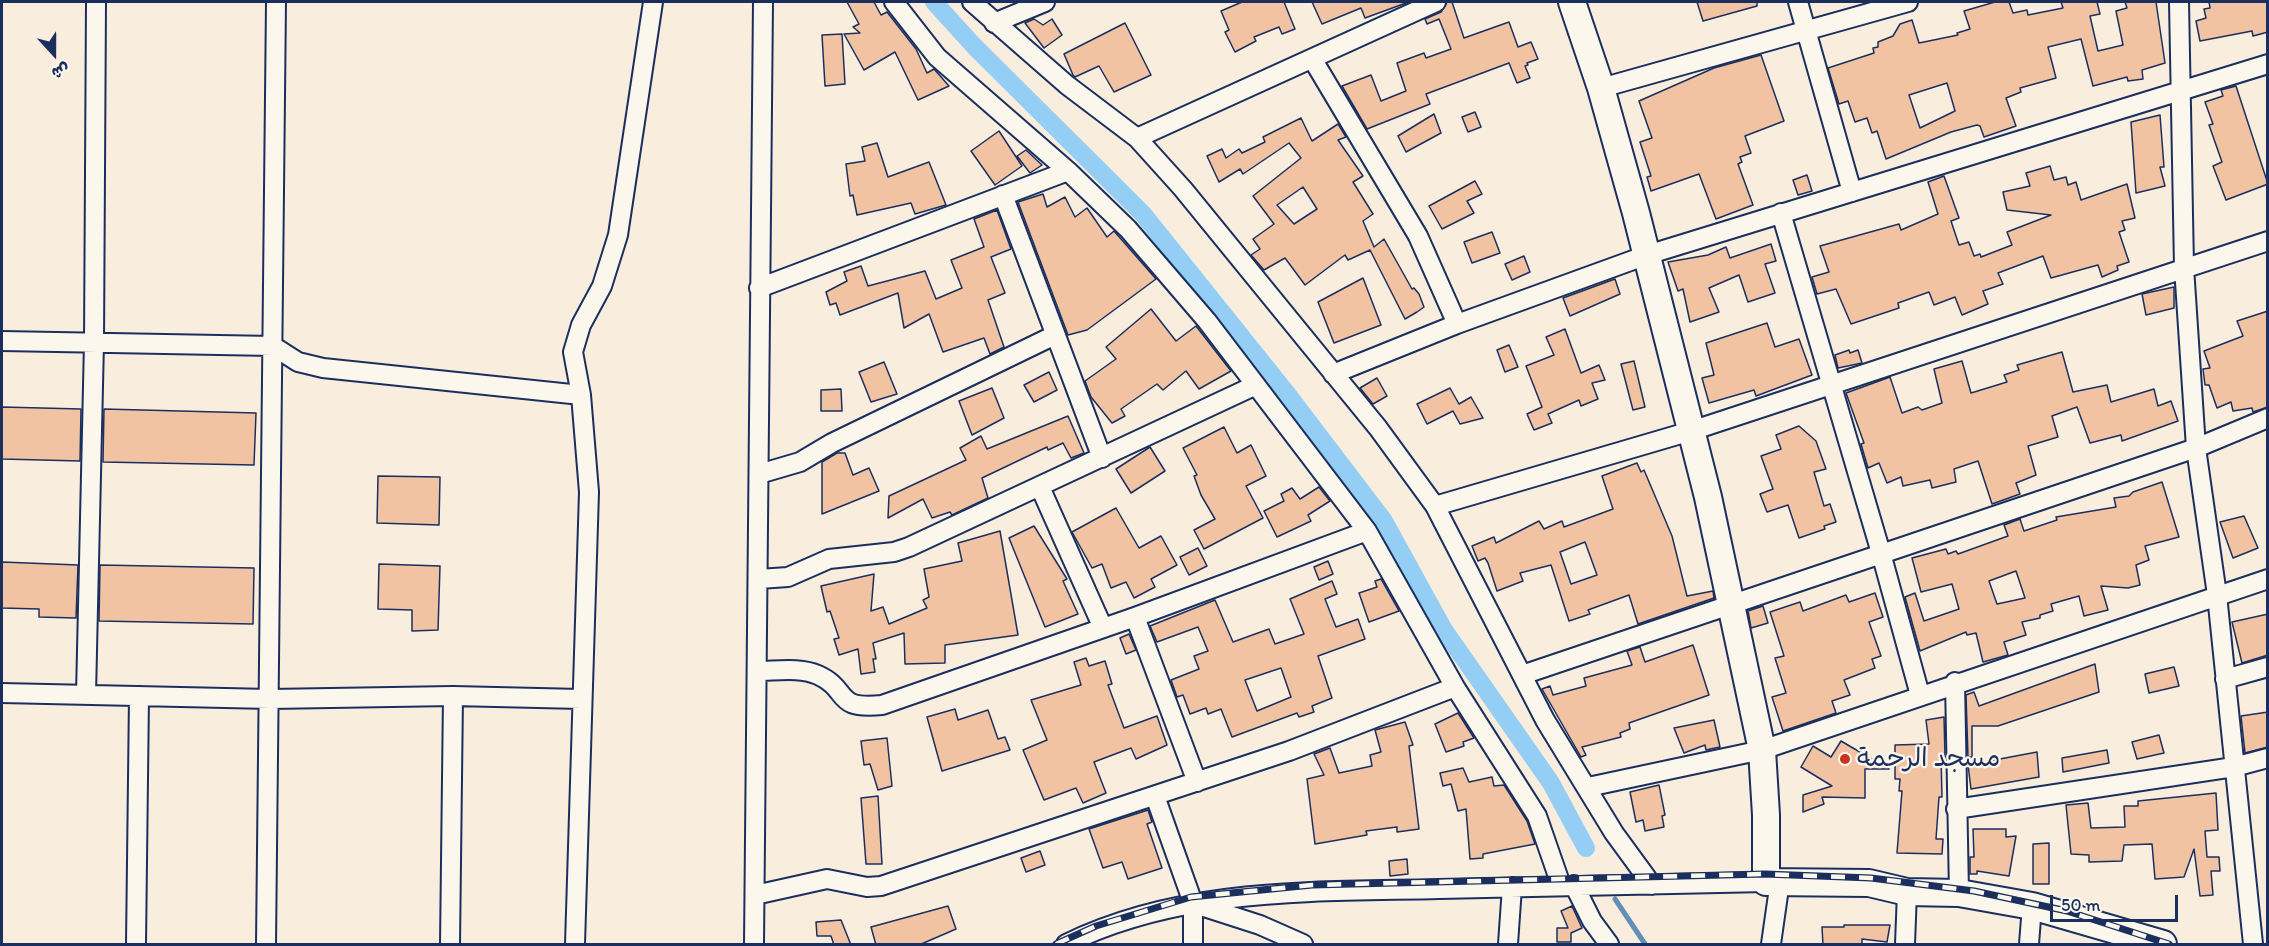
<!DOCTYPE html>
<html>
<head>
<meta charset="utf-8">
<style>
	body { margin:0 }
	#map { position:relative; width:2269px; height:946px; overflow:hidden; background:#f9eddd; font-family:Itim,"Playpen Sans Arabic",sans-serif }
	canvas { display:block }
	.frame { position:absolute; inset:0; border:3px solid #1b2f5e; pointer-events:none }
	.north { position:absolute; left:24px; top:24px; width:60px; height:60px; -webkit-text-stroke:4px #fbf7ec; paint-order:stroke; rotate:159deg; font-size:16px; font-weight:700; line-height:24px; text-align:center; color:#1b2f5e }
	.north::after { content:''; display:block; margin:auto; width:21px; height:27px; background:#1b2f5e; clip-path:polygon(50% 0,100% 100%,50% 72%,0 100%) }
	.scale { position:absolute; left:2050px; top:895px; width:128px; height:27px; box-sizing:border-box; border:3px solid #1b2f5e; border-top:0; padding-left:8px; font-size:18px; line-height:21px; white-space:nowrap; color:#1b2f5e; -webkit-text-stroke:4px #fbf7ec; paint-order:stroke }
</style>
</head>
<body>
<div id="map">
<canvas width="2269" height="946"></canvas>
<div class="frame"></div>
<div class="north">ش</div>
<div class="scale">50 m</div>
</div>
<script>
const g = document.querySelector('canvas').getContext('2d');
g.lineJoin = 'round';
function stroke(path, color, width, dash) { g.strokeStyle = color; g.lineWidth = width; g.lineCap = dash ? 'butt' : 'round'; g.setLineDash(dash || []); g.stroke(path); }
function fillPath(path, color) { g.fillStyle = color; g.fill(path, 'evenodd'); }
function drawText(font, color, halo, rows, align = 'center') {
  g.font = font + ' Itim,"Playpen Sans Arabic",sans-serif'; g.lineWidth = 4.5; g.setLineDash([]); g.textBaseline = 'middle'; g.strokeStyle = halo; g.fillStyle = color; for (const [text, x, y, turn = 0] of rows) {
    g.save(); g.translate(x, y); g.rotate((+turn || 0) * Math.PI / 180); g.textAlign = isNaN(turn) ? turn : align; if (halo) g.strokeText(text, 0, 0); g.fillText(text, 0, 0); g.restore();
  }
}
stroke(new Path2D(`
	M1615,899L1645,944`), '#648eb8', 5);
stroke(new Path2D(`
	M934,2L974,46L1143,214L1288,395L1384,521L1444,630L1551,783L1586,848`), '#94cef4', 18);
const building = new Path2D(`
	M847,2H874L881,15L887,12L916,49L927,73L934,69L949,86L918,100L895,52L864,70L844,34L860,33L853,27L859,24Z
	M1242,2H1284L1295,29L1282,34L1279,27L1254,37L1256,41L1235,52L1225,32L1229,30L1221,11Z
	M1312,2H1406V3L1365,18L1361,8L1322,24Z
	M1447,2H1452L1464,38L1509,22L1518,47L1531,42L1538,59L1527,63L1528,65L1525,66L1530,78L1517,83L1509,63L1426,94L1430,104L1367,129L1342,86L1371,75L1381,101L1406,91L1397,63L1424,53L1426,58L1451,49L1439,19L1427,24L1425,19L1441,12Z
	M1697,2H1757V6L1703,21Z
	M1995,2H2009L2013,13L2027,10L2028,15L2063,8L2061,2H2097L2100,14L2090,16L2098,51L2123,45L2116,11L2127,8L2125,2H2156L2165,63L2142,70L2143,79L2128,81L2127,77L2093,86L2081,39L2048,47L2056,78L2020,88L2021,92L2006,98L2016,126L1984,137L1980,126L1977,125L1951,132L1886,159L1877,131L1872,133L1867,118L1855,122L1848,101L1839,104L1828,68L1874,53L1873,48L1878,47V42L1893,36L1900,24L1912,20L1919,43L1958,35L1957,33L1970,29L1964,11ZM1947,83L1955,111L1920,128L1909,95Z
	M2209,2H2268V32L2253,36L2252,31L2200,41L2196,21L2206,18L2204,9L2210,8Z
	M1034,19L1043,25L1052,19L1062,35L1044,48L1025,23Z
	M1125,23L1151,75L1114,92L1099,66L1075,77L1073,75L1064,54Z
	M842,34L845,84L825,86L822,35Z
	M1761,55L1784,121L1745,136L1751,153L1740,157L1742,162L1738,164L1753,205L1716,219L1699,174L1651,191L1647,177L1651,176L1640,142L1652,138L1639,101L1714,68Z
	M2236,86L2268,184L2226,200L2213,166L2222,162L2209,125L2213,124L2205,102L2223,96L2221,90Z
	M1475,112L1481,127L1468,132L1462,117Z
	M1434,114L1441,133L1406,152L1398,136Z
	M2160,115L2164,167H2160L2165,186L2136,193L2131,122Z
	M1301,118L1312,141L1338,124L1346,137L1338,140L1363,176L1353,182L1373,214L1363,221L1374,247L1384,239L1412,289L1414,288L1419,294L1424,307L1417,312L1405,319L1370,250L1348,260L1345,255L1305,285L1285,258L1264,270L1251,255L1260,249L1253,239L1274,224L1253,196L1301,158L1289,143L1243,174L1240,169L1219,182L1207,156L1222,149L1226,158L1239,149L1242,153L1265,142L1263,137ZM1303,187L1317,209L1294,224L1277,205Z
	M999,131L1022,166L995,185L971,151Z
	M877,143L888,177L929,162L946,205L915,214L911,203L857,215L853,195L850,196L846,164L865,161L862,147Z
	M1026,150L1042,165L1030,173L1017,156Z
	M2050,166L2054,180L2066,177L2068,185L2076,182L2081,200L2127,184L2135,218L2122,221L2125,230L2119,232L2129,262L2117,266L2118,270L2102,277L2098,265L2051,278L2043,256L1998,273L2003,284L1983,291L1988,304L1962,315L1955,297L1934,305L1929,292L1898,303L1899,308L1851,324L1836,289L1817,294L1812,277L1829,272L1820,246L1899,224L1901,230L1938,214L1928,182L1944,176L1959,218L1951,221L1959,245L1969,242L1974,256L1980,254L1981,257L2012,245L2007,232L2051,215L2007,210L2003,192L2030,186L2026,173Z
	M1807,175L1812,191L1798,195L1793,180Z
	M1475,181L1482,194L1467,201L1474,213L1442,229L1429,206Z
	M1043,194L1047,207L1065,197L1075,217L1087,208L1107,237L1114,231L1156,279L1087,330L1068,335L1018,202Z
	M997,210L1011,249L991,257L1005,293L988,300L1004,347L990,354L984,338L943,352L929,314L904,328L898,293L840,315L836,303L830,305L826,292L847,281L844,272L861,266L868,286L925,271L936,299L962,288L951,260L984,247L974,219Z
	M1492,232L1500,253L1472,263L1464,242Z
	M1771,244L1776,261L1765,264L1775,293L1748,302L1739,275L1709,288L1719,312L1690,322L1683,289L1678,291L1668,262L1708,255L1726,247L1730,258Z
	M1524,256L1530,272L1512,280L1505,264Z
	M1363,278L1381,325L1334,343L1318,302Z
	M1615,279L1620,294L1570,316L1563,298Z
	M2174,287V308L2146,315L2142,294Z
	M1151,309L1176,341L1196,326L1231,371L1199,389L1186,371L1163,390L1157,384L1121,409L1125,416L1112,423L1091,397L1085,381L1116,359L1106,347Z
	M2268,311V407L2253,412L2252,408L2233,411L2231,402L2217,408L2209,385H2205L2203,369L2210,368L2204,351L2243,336L2237,321Z
	M1767,323L1775,347L1799,339L1812,375L1756,396L1754,390L1709,403L1702,378L1714,375L1706,343Z
	M1565,329L1581,373L1599,365L1605,380L1592,383L1598,399L1581,406L1579,400L1548,414L1552,423L1534,430L1527,414L1542,407L1526,366L1554,355L1546,337Z
	M1509,345L1518,367L1505,372L1497,350Z
	M1849,350L1850,353L1858,350L1862,363L1838,368L1835,355Z
	M2062,352L2073,392L2107,385L2111,402L2154,389L2158,406L2171,401L2178,421L2122,441L2121,435L2090,443L2077,407L2052,416L2058,437L2028,446L2036,475L2016,483L2020,494L1992,504L1978,461L1954,469L1956,482L1932,488L1930,480L1903,486L1901,477L1887,483L1879,463L1868,468L1861,444L1864,443L1846,393L1890,377L1902,413L1918,407L1922,410L1942,403L1934,369L1962,361L1971,393L2007,382L2004,375L2019,370L2017,365Z
	M1634,361L1645,407L1633,410L1621,364Z
	M884,362L897,394L871,402L859,372Z
	M1049,372L1057,390L1034,402L1024,385Z
	M1377,378L1387,396L1373,404L1360,388Z
	M992,388L1004,418L972,435L959,401Z
	M1450,388L1459,404L1471,397L1483,418L1460,424L1453,411L1427,424L1417,404Z
	M841,389L842,411H821V390Z
	M2,407L81,409L80,461L2,459Z
	M104,409L256,413L254,465L103,462Z
	M1068,416L1084,453L1071,458L1063,443L1048,450L1047,447L982,478L988,498L952,515L950,512L932,518L923,499L888,518L889,496L966,460L960,448L981,436L987,449Z
	M1799,426L1816,441L1826,469L1814,472L1824,506L1830,504L1836,522L1824,526L1825,529L1799,538L1788,505L1767,512L1760,494L1773,489L1761,456L1781,449L1776,435Z
	M1224,427L1237,453L1251,445L1266,476L1246,486L1263,518L1204,549L1194,530L1215,519L1201,495L1194,476L1197,475L1183,448Z
	M1150,447L1165,471L1131,493L1116,469Z
	M837,453H845L853,475L869,468L879,491L822,514V462Z
	M1637,463L1641,472L1644,470L1672,536L1687,596L1713,591L1714,598L1638,624L1629,595L1588,610L1590,614L1569,621L1551,565L1520,573L1523,581L1497,591L1488,563L1485,558L1478,561L1472,546L1494,537L1496,543L1539,521L1544,529L1562,521L1564,527L1613,509L1602,476ZM1585,542L1597,575L1571,584L1560,552Z
	M378,476L440,477L439,525L377,523Z
	M2162,482L2179,537L2145,546L2149,560L2136,565L2140,585L2128,588L2101,586L2108,610L2084,616L2079,596L2051,604L2053,611L2040,615V618L2022,622L2026,635L2004,642L2008,655L1983,662L1976,633L1967,635L1966,632L1920,651L1905,597L1915,593L1924,621L1959,609L1952,584L1921,592L1912,558L1946,549L1948,554L1956,551L1958,554L2008,536L2004,525L2020,519L2024,531L2057,520L2056,517L2116,507L2114,498L2129,496L2133,492ZM2016,571L2025,598L1997,604L1989,581Z
	M1319,487L1330,501L1308,515L1311,521L1277,537L1264,511L1284,501L1281,494L1292,488L1300,499Z
	M1116,508L1139,548L1161,536L1177,565L1151,579L1155,587L1134,598L1126,582L1111,588L1102,564L1092,568L1072,532Z
	M2244,516L2258,548L2233,558L2220,522Z
	M1034,526L1067,579L1063,581L1078,614L1045,627L1009,538Z
	M1000,531L1018,635L945,645V663L905,664L904,633L873,643L876,659H873L875,672L861,674L858,649L839,655L834,639L839,638L830,611L827,612L821,586L874,574L871,611L883,607L889,624L927,608L923,600L929,597L924,569L962,561L958,543Z
	M1198,548L1207,566L1189,575L1180,557Z
	M1328,561L1333,574L1319,580L1314,567Z
	M2,562L78,565L76,618L39,617V609L2,608Z
	M379,564L440,566L438,630L412,631V610L378,609Z
	M100,565L254,568L253,624L99,621Z
	M1381,579L1399,611L1369,622L1359,593L1377,587L1375,581Z
	M1332,581L1337,594L1325,599L1336,627L1358,619L1365,639L1318,656L1332,698L1312,706L1314,712L1299,717L1297,713L1232,737L1221,709L1208,714L1206,708L1190,714L1183,695L1177,697L1171,680L1199,669L1194,656L1208,651L1198,627L1157,642L1150,626L1215,600L1233,642L1269,629L1275,644L1304,634L1290,599ZM1281,668L1291,697L1257,711L1245,680Z
	M1875,593L1883,617L1869,622L1881,656L1872,659L1875,668L1844,680L1850,695L1832,701L1836,713L1783,731L1772,697L1786,693L1775,658L1784,656L1770,612L1800,602L1803,611L1846,595L1849,602Z
	M1763,606L1768,623L1751,628L1748,611Z
	M2268,614V655L2242,663L2232,622Z
	M1129,634L1136,650L1126,654L1120,638Z
	M1693,645L1709,695L1629,723L1630,729L1620,733L1621,737L1582,747L1586,755L1581,757L1542,689L1550,686L1553,695L1586,686L1584,678L1632,665L1627,651L1640,647L1645,662Z
	M1086,658L1089,666L1105,661L1112,684L1108,685L1124,728L1157,716L1167,745L1136,759L1131,748L1094,762L1106,793L1083,803L1076,788L1044,800L1023,750L1047,740L1031,700L1081,685L1074,662Z
	M2095,664L2099,692L1998,726H1972V757H1968L1966,695L1974,692L1979,706Z
	M2174,667L2179,686L2149,693L2145,674Z
	M955,709L958,720L988,710L998,739L1005,737L1010,750L942,771L927,717Z
	M2268,712V747L2245,753L2241,716Z
	M1458,713L1474,738L1463,742L1464,746L1446,752L1435,724Z
	M1944,717L1945,757H1941L1942,797H1939L1936,839H1943L1942,854L1897,853L1902,791H1899L1900,779H1895V745L1929,744L1926,720Z
	M1714,720L1720,747L1706,750L1705,745L1684,753L1674,728Z
	M1405,722L1413,745L1409,746L1419,829L1397,832V827L1366,831L1367,835L1315,844L1307,779L1324,775L1314,754L1330,748L1339,773L1372,766L1370,755L1381,752L1375,730Z
	M2159,735L2164,753L2137,759L2132,742Z
	M887,738L892,786L878,790L870,764L864,765L861,741Z
	M1841,741L1889,769H1865V798L1822,797L1824,804L1803,812V795L1832,786L1801,767L1813,746L1831,757Z
	M2107,750L2109,763L2063,772L2062,758Z
	M2037,752L2039,777L1971,789L1968,765Z
	M1463,768L1469,782L1492,777L1494,786L1504,785L1527,821L1535,844L1483,854V858L1470,859L1466,809L1458,811L1451,784L1443,786L1440,773Z
	M1659,785L1665,815L1662,816L1664,827L1645,831L1643,820L1636,822L1630,792Z
	M2216,793L2218,830L2205,831L2207,857H2219L2220,871H2211L2213,895L2200,896L2194,849L2184,877L2155,879L2152,844L2124,845L2122,861L2089,862V855L2071,854L2066,805L2088,803L2091,828L2125,827L2124,806H2138V801Z
	M878,796L882,864H866L861,798Z
	M1148,810L1152,822L1147,824L1162,868L1128,879L1122,862L1103,868L1089,829Z
	M1973,829H2006V837L2016,836L2009,876L1977,871V874H1970V857H1974Z
	M2049,843V884H2033V844Z
	M1040,851L1045,865L1026,872L1021,858Z
	M1407,859L1408,874L1390,876L1389,861Z
	M948,906L956,929L919,945H876L871,927Z
	M1572,906L1582,928L1571,933V942H1557V928H1568L1561,911Z
	M841,920L851,945H834L831,936H817L816,922Z
	M1844,925H1890L1887,942L1862,939V945H1823L1822,927H1844Z`);
fillPath(building, '#f2c3a2');
stroke(building, '#1b2f5e', 1.5);
const street = new Path2D(`
	M894,2L937,57L1068,171L1128,229L1207,321L1367,531L1455,687L1537,816L1561,885
	M972,2L1067,85L1137,138L1183,189L1378,428L1435,506L1545,720L1614,833L1652,885
	M1798,2L1852,192
	M2179,2L2184,267L2196,448L2217,595L2253,944
	M994,23L1045,2
	M1313,60L1418,236L1457,324
	M1601,88L1908,2
	M1137,138L1436,2
	M1003,195L1102,458
	M1781,213L1881,553L1920,695
	M759,288L1068,171
	M2,341L273,346L298,362L323,368L581,395
	M1333,374L1457,324L1647,255L2268,64
	M759,474L800,462L832,443L1055,335
	M1040,487L1103,628
	M1435,506L1691,431L2268,241
	M759,579L788,577L829,559L894,552L909,547L1256,385
	M1135,617L1197,782
	M757,671C777,671 800,667 818,675C851,690 832,710 882,705L1135,617L1367,531
	M1522,675L2196,448L2268,418
	M2225,679L2268,667
	M1955,682L1959,893
	M2,693L270,699L453,696L581,699
	M86,695L94,342L96,2
	M1588,787L1762,750L2268,579
	M1155,796L1193,903V944
	M1956,809L2234,767L2268,758
	M1574,885L1592,921L1609,944
	M755,895L827,879L867,887L881,886L1289,751L1455,687
	M1198,905L1260,925L1303,944
	M136,944L139,696
	M266,944L276,2
	M450,944L453,696
	M575,944L589,492L581,395L573,352L581,325L602,286L618,235L653,2
	M754,944L763,2
	M1066,944C1182,887 1313,892 1439,889C1548,886 1657,885 1766,882
	M1508,944L1512,887
	M1771,944L1780,881
	M1905,944L1907,892
	M2029,944L2032,906`);
const secondary = new Path2D(`
	M1572,2L1601,88L1636,213L1708,497L1762,750L1766,815V882L1869,883L1907,892L1959,893L2032,906L2163,944`);
stroke(street, '#1b2f5e', 22);
stroke(secondary, '#1b2f5e', 30);
stroke(street, '#fbf7ec', 18);
stroke(secondary, '#fbf7ec', 26);
const rail = new Path2D(`
	M1056,944L1096,926L1191,897L1312,885L1765,874L1871,878L1974,891L2067,911L2169,944`);
stroke(rail, '#1b2f5e', 7);
stroke(rail, '#fbf7ec', 4.5, [14]);
for (const [x, y, r, color] of [
	[1845,759,6,"#c8321e"]
]) { const dot = new Path2D(); dot.arc(x, y, r, 0, 2 * Math.PI); g.fillStyle = color; g.fill(dot); stroke(dot, '#fbf7ec', 2); }
drawText('26px', '#1b2f5e', '#fbf7ec', [
	["مسجد الرحمة",1857,759]
], 'left');
</script>
</body>
</html>
